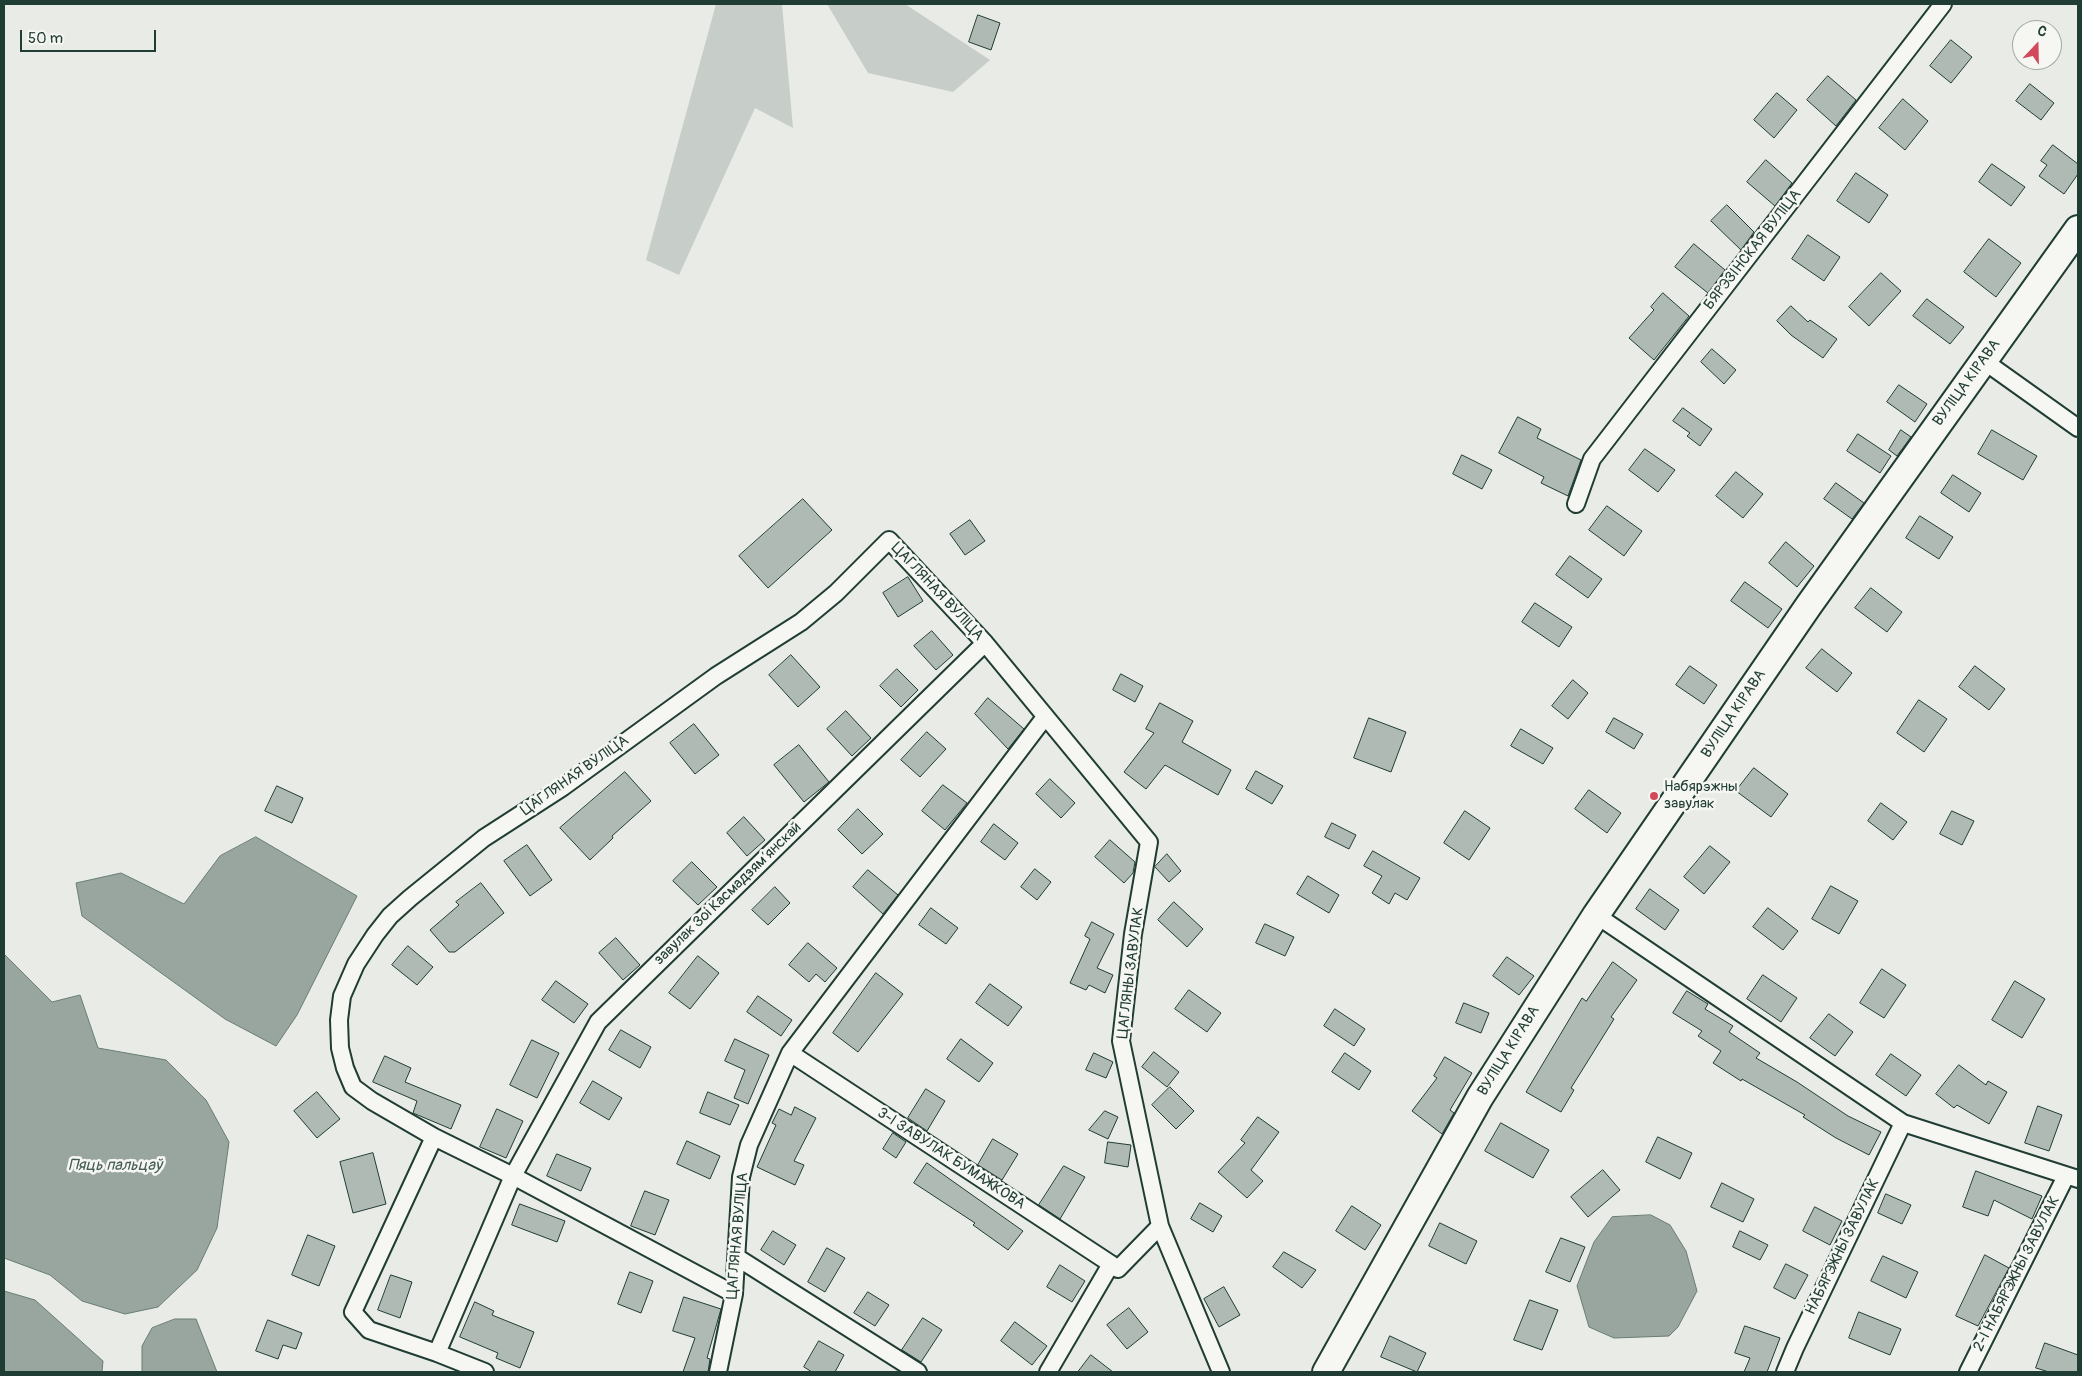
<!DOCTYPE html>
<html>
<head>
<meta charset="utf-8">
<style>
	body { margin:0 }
	#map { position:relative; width:2082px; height:1376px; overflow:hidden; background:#e9ebe7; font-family:Pangolin,sans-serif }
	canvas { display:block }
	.frame { position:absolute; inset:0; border:5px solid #1f3d34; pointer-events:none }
	.north { position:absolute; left:2012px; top:20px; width:50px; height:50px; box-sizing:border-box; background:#f6f6f2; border:1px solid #a0aca6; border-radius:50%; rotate:21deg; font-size:14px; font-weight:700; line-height:20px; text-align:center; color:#1f3d34 }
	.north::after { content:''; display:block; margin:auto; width:18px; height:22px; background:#d1495b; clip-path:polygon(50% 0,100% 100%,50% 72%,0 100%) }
	.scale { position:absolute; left:20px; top:30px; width:136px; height:22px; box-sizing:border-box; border:2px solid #1f3d34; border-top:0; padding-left:6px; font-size:15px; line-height:18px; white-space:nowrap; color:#1f3d34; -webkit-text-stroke:4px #f6f6f2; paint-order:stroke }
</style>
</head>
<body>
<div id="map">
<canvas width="2082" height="1376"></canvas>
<div class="frame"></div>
<div class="north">С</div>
<div class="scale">50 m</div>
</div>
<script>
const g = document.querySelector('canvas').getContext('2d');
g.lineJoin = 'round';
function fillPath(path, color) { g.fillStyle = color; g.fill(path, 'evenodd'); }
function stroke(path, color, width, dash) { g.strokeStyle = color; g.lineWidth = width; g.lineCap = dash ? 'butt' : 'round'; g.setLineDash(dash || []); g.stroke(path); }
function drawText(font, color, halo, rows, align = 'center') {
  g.font = font + ' Pangolin,sans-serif'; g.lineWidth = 5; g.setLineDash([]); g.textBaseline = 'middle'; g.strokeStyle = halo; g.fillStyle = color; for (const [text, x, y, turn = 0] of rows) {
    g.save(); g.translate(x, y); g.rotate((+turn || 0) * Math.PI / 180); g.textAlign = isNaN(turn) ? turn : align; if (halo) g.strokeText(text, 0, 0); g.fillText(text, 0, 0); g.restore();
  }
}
fillPath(new Path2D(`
	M716,4H782L793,128L755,108L679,275L646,260Z
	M827,4H905L990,60L953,92L868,73Z`), '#c7cec9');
const water = new Path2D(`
	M256,837L357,896L297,1015L276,1046L225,1019L82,916L76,883L121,873L184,904L220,856Z
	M4,954L52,1002L80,995L98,1048L166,1060L206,1100L229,1142L217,1228L197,1270L158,1307L125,1314L82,1301L50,1275L4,1258Z
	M1651,1215L1670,1225L1686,1251L1697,1291L1678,1327L1669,1336L1614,1338L1589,1327L1577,1286L1594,1242L1612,1217Z
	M4,1291L35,1300L103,1361L102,1372H4Z
	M175,1319H196L217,1372H142V1346L152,1328Z`);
fillPath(water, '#99a6a0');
stroke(water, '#687c75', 1);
const building = new Path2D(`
	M978,15L1000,23L991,50L969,42Z
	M1951,40L1972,57L1951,83L1930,66Z
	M1828,76L1856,100L1836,126L1807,100Z
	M2030,84L2054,103L2041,120L2016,101Z
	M1777,93L1797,110L1774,138L1754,120Z
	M1903,99L1928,121L1905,150L1879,128Z
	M2053,145L2078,164V174L2064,194L2039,176L2047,165L2041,161Z
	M1766,160L1792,183L1775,206L1747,182Z
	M1992,164L2025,187L2011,206L1979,182Z
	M1856,173L1888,195L1869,223L1837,201Z
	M1727,205L1754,232L1741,250L1711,221Z
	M1808,235L1840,257L1824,281L1792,259Z
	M1989,239L2021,263L1996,297L1964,272Z
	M1694,244L1725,270L1708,293L1675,267Z
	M1881,273L1901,291L1869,326L1849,307Z
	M1663,293L1689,316L1654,360L1629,338L1654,310L1651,307Z
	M1927,299L1964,327L1950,344L1913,316Z
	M1791,306L1808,322L1810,320L1837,339L1823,358L1791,335L1777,321Z
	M1712,349L1736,370L1724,384L1701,362Z
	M1899,385L1927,404L1915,422L1887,402Z
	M1683,408L1712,429L1700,446L1687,436L1690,433L1673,421Z
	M1518,417L1541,429L1537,438L1581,460L1568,496L1541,483L1544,477L1499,453Z
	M1901,430L1911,437L1897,456L1889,450Z
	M1992,430L2037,456L2023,480L1978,454Z
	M1858,434L1891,456L1880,473L1847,451Z
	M1645,449L1675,470L1658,492L1629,470Z
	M1462,455L1492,470L1482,489L1453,474Z
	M1736,472L1763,494L1743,518L1716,496Z
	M1953,475L1981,493L1969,512L1941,493Z
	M1836,483L1864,503L1852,519L1824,499Z
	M803,499L832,530L768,588L739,556Z
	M1607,506L1642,531L1624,556L1589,530Z
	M1920,516L1953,537L1939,559L1906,538Z
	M970,520L985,541L965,555L950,534Z
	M1786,542L1814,566L1797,587L1769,563Z
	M1570,556L1602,579L1588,598L1556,575Z
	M908,577L923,601L898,617L883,593Z
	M1745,582L1782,609L1768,628L1731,601Z
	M1871,588L1902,612L1887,632L1855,608Z
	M1535,603L1572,627L1559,647L1522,622Z
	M932,631L953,655L936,670L914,646Z
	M1822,649L1852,673L1837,692L1806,668Z
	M791,655L820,687L798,707L769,675Z
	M1690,666L1717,685L1704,704L1676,685Z
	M1975,666L2005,689L1989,710L1959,687Z
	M897,669L918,690L901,707L880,686Z
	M1121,674L1143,686L1135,702L1113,690Z
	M1573,680L1588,693L1568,719L1552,706Z
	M988,698L1024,729L1008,749L975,714Z
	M1919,700L1947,719L1924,752L1897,733Z
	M1160,703L1193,721L1182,742L1231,770L1218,795L1165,765L1146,789L1124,772L1154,733L1146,729Z
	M846,711L871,738L852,756L827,729Z
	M1369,718L1406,732L1391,772L1354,758Z
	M1614,718L1643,734L1634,749L1606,732Z
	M694,724L719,755L695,774L670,743Z
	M1521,729L1553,748L1543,764L1511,746Z
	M927,732L946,749L920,777L901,760Z
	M799,745L829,782L804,802L774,765Z
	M1754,768L1788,794L1771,817L1736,791Z
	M1256,771L1283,786L1272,804L1246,789Z
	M625,772L651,801L612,836L613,838L590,860L560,828Z
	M1050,779L1075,803L1061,818L1036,794Z
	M943,785L967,803L945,830L922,811Z
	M277,786L303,798L292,823L265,811Z
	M1589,790L1621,813L1607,833L1575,809Z
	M1881,803L1907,822L1893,840L1868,821Z
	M858,809L883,834L862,854L838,830Z
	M1465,811L1490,828L1469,860L1444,843Z
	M1952,811L1974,821L1962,845L1940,834Z
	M744,817L765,840L747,856L727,833Z
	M1332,823L1356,835L1349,849L1325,837Z
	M994,824L1018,843L1005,860L981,842Z
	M1110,840L1135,862L1133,873L1124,883L1095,857Z
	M527,845L552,880L530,896L504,861Z
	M1710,846L1730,862L1704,894L1684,877Z
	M1373,851L1420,878L1407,900L1395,893L1389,904L1372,893L1382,876L1364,866Z
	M1167,854L1181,871L1169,882L1155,867Z
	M692,862L717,887L698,905L673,881Z
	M1035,869L1051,882L1037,900L1021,887Z
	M868,870L898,895L883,914L853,887Z
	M1308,876L1339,895L1329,913L1297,894Z
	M481,883L504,913L455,952H449L430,930L459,905L456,902Z
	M1831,886L1858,901L1839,934L1812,919Z
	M775,887L790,903L768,925L752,910Z
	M1650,889L1679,910L1665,930L1636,909Z
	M1174,902L1203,929L1187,947L1158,920Z
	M931,908L958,928L946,944L919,925Z
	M1768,908L1798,931L1783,950L1753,927Z
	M1092,922L1114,934L1097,968L1113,975L1105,993L1089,985L1086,990L1070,983L1090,939L1085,936Z
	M1265,924L1294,937L1285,956L1256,943Z
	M616,938L640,965L623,980L599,953Z
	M808,943L837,968L825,982L816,974L809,982L789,965Z
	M408,946L433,967L417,985L392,965Z
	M698,956L719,973L690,1009L669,993Z
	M1507,957L1534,976L1519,995L1493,976Z
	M1613,962L1637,980L1611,1017L1614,1019L1571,1088L1574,1090L1561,1112L1526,1092L1582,998L1586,1001Z
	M1882,969L1906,985L1884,1018L1860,1003Z
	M876,973L903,994L858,1052L833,1033Z
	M1763,975L1797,998L1781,1022L1747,999Z
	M556,981L588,1004L574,1023L542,1000Z
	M2015,981L2045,999L2022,1038L1992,1020Z
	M990,984L1022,1007L1008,1026L976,1003Z
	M1189,990L1221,1013L1207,1032L1175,1009Z
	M1687,991L1708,1004L1705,1009L1733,1026L1729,1032L1760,1053L1756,1058L1797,1082L1848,1116L1881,1132L1869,1155L1836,1138L1803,1117L1805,1115L1742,1079L1741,1081L1713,1063L1721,1051L1698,1036L1702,1031L1673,1013Z
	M758,996L792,1020L781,1036L747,1012Z
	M1464,1003L1489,1013L1481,1033L1456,1023Z
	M1335,1009L1365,1029L1354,1046L1324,1026Z
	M1829,1014L1853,1032L1835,1056L1810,1038Z
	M621,1030L651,1047L640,1068L609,1050Z
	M735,1039L769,1055L748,1104L734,1098L745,1070L725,1061Z
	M961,1039L993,1063L979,1082L947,1059Z
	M532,1040L559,1053L537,1098L510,1085Z
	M1154,1052L1179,1072L1167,1087L1142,1067Z
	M1094,1053L1113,1062L1106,1078L1086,1070Z
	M1345,1053L1371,1071L1359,1090L1332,1072Z
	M1891,1054L1921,1075L1906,1096L1876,1075Z
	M385,1056L411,1068L405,1082L461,1105L451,1129L413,1113L417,1101L373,1082Z
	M1445,1057L1472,1073L1450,1110L1454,1113L1442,1134L1412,1111L1437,1078L1434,1076Z
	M1959,1065L1986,1085L1988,1081L2007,1092L1989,1124L1957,1105L1954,1108L1936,1094Z
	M593,1081L622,1098L609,1120L580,1103Z
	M1170,1087L1194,1111L1176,1129L1152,1105Z
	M926,1089L945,1101L927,1131L908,1118Z
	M317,1092L340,1119L317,1138L294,1111Z
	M708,1092L739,1105L730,1125L700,1113Z
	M2038,1106L2062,1115L2049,1151L2025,1143Z
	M795,1107L816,1118L794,1161L804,1165L795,1185L757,1167L776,1125L772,1123L779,1109L791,1115Z
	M497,1109L523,1121L506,1158L480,1147Z
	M1105,1111L1118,1117L1108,1139L1089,1130Z
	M1258,1117L1279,1132L1251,1170L1263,1181L1247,1198L1218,1172L1245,1143L1241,1140Z
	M1501,1123L1549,1150L1533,1178L1485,1151Z
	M893,1133L906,1142L896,1158L883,1149Z
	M1658,1137L1692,1153L1680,1179L1646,1162Z
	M993,1139L1018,1154L1002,1180L978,1165Z
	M687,1141L720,1156L710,1179L677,1164Z
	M1108,1142L1131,1145L1128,1167L1105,1163Z
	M373,1153L386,1204L353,1213L340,1162Z
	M557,1154L591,1168L581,1191L547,1176Z
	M927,1163L1023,1231L1008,1250L973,1225L975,1223L914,1183Z
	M1064,1166L1085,1177L1060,1219L1039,1205Z
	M1603,1170L1620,1190L1588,1217L1571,1197Z
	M1976,1171L2042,1196L2032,1219L1994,1200L1988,1216L1963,1207Z
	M1722,1183L1754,1199L1743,1222L1711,1207Z
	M645,1191L669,1200L655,1235L631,1226Z
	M1886,1194L1911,1205L1902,1224L1878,1213Z
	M1200,1203L1222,1216L1213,1232L1191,1219Z
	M520,1204L565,1221L557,1242L512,1225Z
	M1352,1206L1381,1225L1365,1250L1336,1231Z
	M1815,1207L1842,1221L1830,1245L1803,1231Z
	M1440,1223L1477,1241L1466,1264L1429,1246Z
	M773,1231L796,1245L784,1265L761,1250Z
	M1740,1231L1768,1245L1760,1260L1733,1247Z
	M308,1235L335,1246L319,1286L292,1275Z
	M1561,1238L1585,1247L1570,1282L1546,1272Z
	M827,1248L845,1258L825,1292L808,1282Z
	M1284,1252L1316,1270L1302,1288L1273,1267Z
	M1985,1255L2009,1268L1978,1326L1956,1316Z
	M1883,1256L1918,1272L1906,1298L1871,1281Z
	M1786,1264L1808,1275L1795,1299L1774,1288Z
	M1060,1265L1085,1281L1072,1302L1047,1287Z
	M630,1272L653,1281L641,1313L618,1304Z
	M391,1275L412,1282L400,1318L378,1310Z
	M1224,1287L1240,1315L1219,1327L1204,1299Z
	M868,1292L889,1305L875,1326L854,1313Z
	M684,1297L721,1309L707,1358L710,1359L708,1372H683L695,1338L673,1331Z
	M1530,1300L1558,1310L1542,1350L1514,1340Z
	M475,1302L494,1311L492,1315L534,1332L520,1368L496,1358L498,1353L460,1337Z
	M1129,1308L1148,1332L1127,1349L1107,1325Z
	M1859,1312L1901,1329L1890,1355L1849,1338Z
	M923,1318L942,1330L921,1362L902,1350Z
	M268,1320L302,1333L296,1349L283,1345L278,1359L256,1351Z
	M1015,1322L1047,1346L1032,1365L1001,1341Z
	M1745,1326L1780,1338L1767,1372H1744L1750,1358L1735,1353Z
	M1390,1336L1426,1353L1417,1372L1381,1357Z
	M819,1341L844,1355L835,1372H812L804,1367Z
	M2045,1343L2078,1355V1372H2049L2036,1368Z
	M1091,1355L1113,1372H1078Z`);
fillPath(building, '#b0bab5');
stroke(building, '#1f3d34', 1);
const minor = new Path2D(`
	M1984,361L2078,428
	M1576,504L1592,459L1943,4
	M1596,915L1903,1123L2078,1179
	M790,1053L1111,1264
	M434,1137L353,1312L369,1330L437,1353L485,1372
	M738,1258L918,1372
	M734,1294L513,1176L434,1137L372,1101L353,1087L345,1068L340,1048L339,1020L342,996L356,964L375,935L390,916L410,898L484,838L563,787L716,676L801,622L836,593L889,540L985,643L1149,842L1133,934L1121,1041L1160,1226L1221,1372
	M437,1353L513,1176L598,1022L985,643
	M718,1372L734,1294L741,1177L749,1145L790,1053L1045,717
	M1048,1372L1111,1264L1118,1269L1160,1226
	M1785,1372L1795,1348L1903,1123
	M1968,1372L2066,1176`);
const primary = new Path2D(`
	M1326,1372L1480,1097L1596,915L1809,605L2078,229`);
stroke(minor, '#1f3d34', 20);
stroke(primary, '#1f3d34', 30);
stroke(minor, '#f6f6f2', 16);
stroke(primary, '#f6f6f2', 26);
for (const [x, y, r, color] of [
	[1654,796,5,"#d1495b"]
]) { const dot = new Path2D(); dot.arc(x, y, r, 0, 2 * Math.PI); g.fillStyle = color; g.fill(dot); stroke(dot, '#f6f6f2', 2); }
drawText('15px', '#1f3d34', '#f6f6f2', [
	["БЯРЭЗІНСКАЯ ВУЛІЦА",1753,250,-52],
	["ВУЛІЦА КІРАВА",1967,383,-54],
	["ЦАГЛЯНАЯ ВУЛІЦА",937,592,47],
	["ВУЛІЦА КІРАВА",1734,714,-56],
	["ЦАГЛЯНАЯ ВУЛІЦА",575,776,-35],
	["завулак Зоі Касмадзямʼянскай",728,894,-44],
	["ЦАГЛЯНЫ ЗАВУЛАК",1131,973,-83],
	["ВУЛІЦА КІРАВА",1509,1051,-58],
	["3-І ЗАВУЛАК БУМАЖКОВА",951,1159,33],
	["ЦАГЛЯНАЯ ВУЛІЦА",738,1236,-85],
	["НАБЯРЭЖНЫ ЗАВУЛАК",1843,1247,-64],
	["2-І НАБЯРЭЖНЫ ЗАВУЛАК",2017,1274,-63]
]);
drawText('15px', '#1f3d34', '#f6f6f2', [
	["Набярэжны",1664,787],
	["завулак",1664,804]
], 'left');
drawText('italic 16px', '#445c54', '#f6f6f2', [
	["Пяць пальцаў",115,1166]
]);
</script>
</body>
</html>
